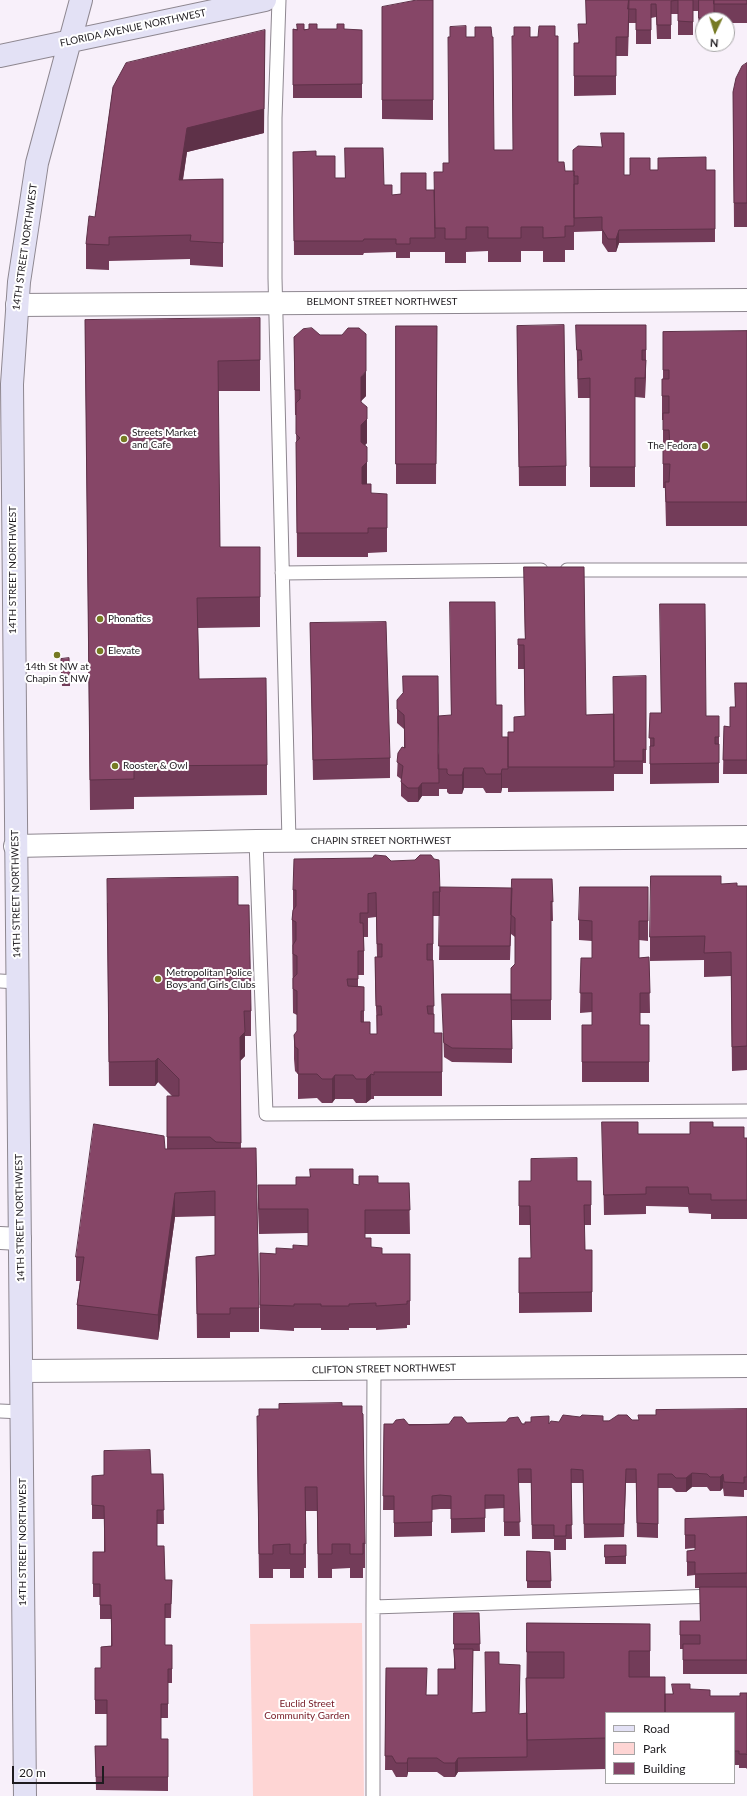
<!DOCTYPE html>
<html>
<head>
<meta charset="utf-8">
<style>
	body { margin:0 }
	#map { position:relative; width:747px; height:1796px; overflow:hidden; background:#f8f0fa; font-family:Lato,sans-serif }
	canvas { display:block }
	.legend { position:absolute; left:605px; top:1712px; width:130px; height:72px; box-sizing:border-box; background:#fff; border:1px solid #a5a4a5; margin:0; padding:5px 7px; list-style:none; font-size:12px; color:#1e1b1f }
	.legend li { display:flex; align-items:center; gap:8px; height:20px }
	.legend b { width:20px; border:1px solid #a5a4a5 }
	.north { position:absolute; left:695px; top:12px; width:40px; height:40px; box-sizing:border-box; background:#fff; border:1px solid #a5a4a5; border-radius:50%; rotate:184deg; font-size:11px; font-weight:700; line-height:16px; text-align:center; color:#1e1b1f }
	.north::after { content:''; display:block; margin:auto; width:14px; height:18px; background:#767a23; clip-path:polygon(50% 0,100% 100%,50% 72%,0 100%) }
	.scale { position:absolute; left:12px; top:1766px; width:92px; height:18px; box-sizing:border-box; border:2px solid #1e1b1f; border-top:0; padding-left:5px; font-size:12px; line-height:14px; white-space:nowrap; color:#1e1b1f; -webkit-text-stroke:3px #fff; paint-order:stroke }
</style>
</head>
<body>
<div id="map">
<canvas width="747" height="1796"></canvas>
<ul class="legend">
<li><b style="height:5px;background:#e3e1f5"></b>Road</li>
<li><b style="height:11px;background:#fed5d4"></b>Park</li>
<li><b style="height:11px;background:#864667"></b>Building</li>
</ul>
<div class="north">N</div>
<div class="scale">20 m</div>
</div>
<script>
const g = document.querySelector('canvas').getContext('2d');
g.lineJoin = 'round';
function fillPath(path, color) { g.fillStyle = color; g.fill(path, 'evenodd'); }
function stroke(path, color, width, dash) { g.strokeStyle = color; g.lineWidth = width; g.lineCap = dash ? 'butt' : 'round'; g.setLineDash(dash || []); g.stroke(path); }
function drawText(font, color, halo, rows, align = 'center') {
  g.font = font + ' Lato,sans-serif'; g.lineWidth = 4; g.setLineDash([]); g.textBaseline = 'middle'; g.strokeStyle = halo; g.fillStyle = color; for (const [text, x, y, turn = 0] of rows) {
    g.save(); g.translate(x, y); g.rotate((+turn || 0) * Math.PI / 180); g.textAlign = isNaN(turn) ? turn : align; if (halo) g.strokeText(text, 0, 0); g.fillText(text, 0, 0); g.restore();
  }
}
fillPath(new Path2D(`
	M362,1623L364,1796H253L250,1624Z`), '#fed5d4');
const service = new Path2D(`
	M279,0L275,118V278L289,841
	M567,570H747
	M282,573L541,570
	M256,841L266,1114L747,1111
	M0,981L17,982
	M0,1411L22,1412
	M373,1607L374,1369
	M373,1796V1607L747,1595`);
const minor = new Path2D(`
	M17,305L747,300
	M15,846L256,841L747,837
	M0,1238L20,1239
	M22,1371L747,1366`);
const secondary = new Path2D(`
	M0,56L265,0
	M25,1796L12,384L19,282L37,163L81,0`);
stroke(service, '#8e8790', 15);
stroke(minor, '#8e8790', 24);
stroke(secondary, '#8e8790', 24);
stroke(service, '#fff', 13);
stroke(minor, '#fff', 22);
stroke(secondary, '#e3e1f5', 22);
fillPath(new Path2D(`
	M433,0V120L382,119V7Z
	M586,0H747V23H727V20H703V32H699L698,11H693V35H678V14H671V39H657L656,17L651,18V44H636V23H629L628,56H616V95L574,96V43H578L586,24Z
	M293,29L362,30V98H293Z
	M555,36L558,162L565,171L624,175H630L650,170H715V242L619,243L616,252H608L602,243V231L574,232V219V250H565V262H543V251H521V262H488V251L466,252V263H445V252H410V258H396V252L364,253L363,255H294L293,152L316,156L335,178L384,185L392,195L401,194L426,190H434L443,172L449,163L466,37L494,150H513L530,37Z
	M747,63V227H734L733,92Z
	M113,87L264,133L187,152L183,180L223,179V267L190,265V259L109,261V270L86,269V244L95,217Z
	M85,320L260,360V391H218L220,547H260V627L198,628L199,679L267,765V795L134,797V809L90,810Z
	M576,325H646V379L645,398L635,397V487H590V398H578Z
	M396,326H437L436,484H396Z
	M517,326L566,466V486H519Z
	M747,331V526H666L665,488H663V420H662V379H663V332Z
	M294,337L366,396L361,401L367,443L365,445L367,484L387,528V552L368,553V557H297L296,415H295Z
	M524,567L586,715L613,714L646,676V763H643V774H614V791L508,792V768V788H502L501,793H486L483,788H464L462,794H449L447,792V789H439V796H422L418,802H408L401,796V779L397,776L398,753L404,748V729L397,723V700L438,755L451,715L496,705L502,737H508L514,732L525,716L524,669H518V639H525Z
	M310,623L390,758V778L313,780Z
	M61,659L70,679V686H62Z
	M747,683V774H723L724,726L730,727L735,707Z
	M650,713L706,716H719V783L650,784Z
	M391,861L440,892L512,888L552,879L553,921H551V1020H512V1063L452,1062L444,1057L442,994H511L515,964V937L511,934L510,960H439L440,916H433V960L434,1033H442V1096H374V1099H371L366,1103H356L353,1099H335L332,1103H322L317,1098L298,1099V1074L295,1071L294,1059V1035L297,1032V1015L293,1013L292,920L293,910V890ZM376,917L377,957H375V981L377,1034H370L364,1022V987L358,986V975H364V937H368V918Z
	M721,884L737,886H747V1070L732,1071L731,976L704,977V960L650,961V937Z
	M648,887V941L639,940V958L649,957L650,1013H640V1025H649V1082H582V1025H592V1012L580,1013L581,958H592V941L579,940V920Z
	M107,903L238,905L251,1011V1036H245V1056L240,1061L241,1148L259,1308V1332H230V1338H197L196,1257L215,1255V1216L175,1217L158,1340L77,1329V1305L80,1281H76V1257L165,1149H167V1096H172L158,1082L155,1086H109Z
	M602,1122L638,1134H690L713,1127L744,1138H747V1219H711V1214L689,1213L688,1207L646,1206V1214L604,1215Z
	M531,1159L577,1181H591V1225H584L585,1250L592,1292V1312L519,1313V1258H531L530,1225H519V1181H531Z
	M378,1183H409L410,1234H365V1238L371,1247L382,1254H410V1325H407V1328L376,1330V1328H349V1330H321V1328H294V1331L260,1329V1253L276,1254L293,1249L308,1246V1233L259,1234L258,1209V1185H359Z
	M342,1406L365,1544V1568H363V1578H350V1568L332,1569V1578H318L317,1511H306V1568H304V1578H290V1569H273V1578H259L257,1441L259,1416L279,1409Z
	M747,1409V1490H744V1497L724,1496L723,1488L720,1491H710L707,1487H692L686,1492H676L672,1488H658V1538L637,1537L636,1483H626L624,1537L584,1538L583,1483H571L572,1539H566V1550H554V1539H532L531,1483H518L520,1536H504V1508L485,1509V1532L451,1533V1509H440L432,1510V1536L394,1537V1510H383L384,1424H449L467,1423L549,1424L559,1422L632,1420H638L656,1415Z
	M151,1474H163L164,1524H157V1546L165,1580H172L171,1618H165V1645H172V1683H168V1718H161V1739H168V1791L96,1790L95,1746H107V1714H95V1668H101V1647L111,1646V1619H100V1597H93V1552H104V1519H92V1476Z
	M747,1517V1674H683V1649H680V1621H700V1588H695V1575L687,1576V1562L695,1550V1548L685,1549V1519Z
	M605,1545H626V1564H605Z
	M527,1551L550,1552L551,1588H527Z
	M454,1613H479L480,1651H473L472,1713L486,1712L499,1664L519,1714L526,1713L527,1623L650,1624V1677L665,1694H672L690,1689L710,1696H740L747,1693V1769L746,1768H739V1765H734V1713H606V1769L458,1772L455,1777H444L437,1772H408L407,1777H396L392,1770H385L386,1668L426,1695H438L454,1669Z`), '#733c59');
fillPath(new Path2D(`
	M265,30L264,133L187,152L179,204V180L187,128Z
	M619,230V243L616,252V239Z
	M366,371V396L361,401V377Z
	M367,419V443L361,449V425Z
	M367,462V486L362,491V467Z
	M464,768V788L462,794V775Z
	M502,769V788L501,793V774Z
	M422,783V796L418,802V788Z
	M245,1032V1056L240,1061V1037Z
	M158,1058V1082L155,1086V1061Z
	M371,1074V1099L366,1103V1079Z
	M335,1075V1099L332,1103V1079Z
	M175,1193V1217L158,1340V1315Z
	M692,1473V1487L686,1492V1478Z
	M723,1474V1488L720,1491V1477Z
	M408,1758V1772L407,1777V1763Z
	M458,1758V1772L455,1777V1763Z`), '#5e3148');
const building = new Path2D(`
	M417,0H433V100H382V7Z
	M586,0H629L628,37H616V76H574V43H579L578,24H586Z
	M629,0H693V22L678,21V0L671,1V25H657L656,4H651V30H636V9H628Z
	M699,0H714V18H699Z
	M714,0H747V4H714Z
	M297,24H304V30L309,29V24H317V29H337V24H344V29L362,30V84L293,85V29L297,30Z
	M466,26V37H475V27H491L492,37H493L494,150H513L512,36H514V27H530V37H538L539,26H555V36H558V162H564L565,171H574V226H565V237L543,238V227H521V238H488V227H466V239H445V228H435L434,172H443V163H449L448,37H450V27Z
	M265,30L264,109L187,128L179,180L223,179V243L190,241L191,235L109,237V245L86,244L89,216L95,217L113,87L126,63Z
	M747,63V203H734L733,92L736,78L742,66Z
	M601,133H624V175H630V158H650V170H658V158L706,157V170H715V229L619,230L616,239H608L602,229V217L574,218V184H578V176H574V171H573V150L578,146L602,147Z
	M345,148H383L384,185H392V195L401,194V173H426V190H434L435,238H410V244H396V239H364L363,241H294L293,152L316,151V156H335V178H345Z
	M260,318V360L218,361L220,547H260V597L197,598L199,679L266,678L267,765L134,766V779L90,780L85,320Z
	M564,325L566,466L519,467L517,326Z
	M576,325H646V350H642V360H646L645,378H635V467H590V378L578,379V360H582L581,350H577Z
	M396,326H437L436,464H396Z
	M312,328L320,335H342L348,328H359L366,334V371L361,377V402L367,407V419L361,425V442L367,447V462L362,467V484H371V493L387,494V528H368V533H297L296,442L300,438L296,434V403L300,399V390H295L294,337L303,329Z
	M747,331V502H666L665,482H669L670,464H663V447H670L669,430H663V413H669V396H662V379H669V370H663V332Z
	M524,567H584L586,715L614,714V767H508V732H514V717L525,716L524,645H518V639H525Z
	M450,602H495L496,705H502V737H508V769H502L501,774H486L483,768H464L462,775H449L447,773V769H438V716L451,715Z
	M660,604H705L706,716H719V737H715V744H719V763L650,764V746H654V738H649L650,713H661Z
	M386,622L390,758L313,760L310,623Z
	M69,658L70,679H62L61,659Z
	M403,676H438L439,783H422L418,788H408L401,782L403,766L397,762L398,753L402,747L405,748L404,715L397,709V700L403,693Z
	M646,676V750L643,749V761H614L613,677Z
	M735,683H747V760H723L724,726L730,727V707H735Z
	M375,855L386,856L391,861L415,860L420,855H431L434,859L439,860L440,892H433V944H427V960H433L434,1006H427L428,1014H434V1033H442V1072H374V1075L371,1074L366,1079H356L353,1075H335L332,1079H322L317,1074H298V1049L295,1047L294,1035L297,1031V991L293,989V978L297,974V956L293,954V945L296,940V922L292,920L293,910L296,906V890H293L294,859L372,858ZM376,893L377,944H382V957H375L376,1006H381L382,1015H377V1034H370V1022H361V1011H364V987L348,986L347,979H358V951H364L363,923H360V913H368V894Z
	M651,876H721V884L737,883V886H747V1046L732,1047L731,952L704,953L705,936L650,937Z
	M238,877V905H249L251,1011H244L245,1032L240,1037L241,1143L216,1142L210,1137H167V1096H179V1079L158,1058L155,1061L109,1062L107,879Z
	M512,879H552L553,902L551,901V1000H511V968L515,964V918L511,915Z
	M440,887L512,888L510,946H439Z
	M580,887H648V921H639V958L649,957L650,993H640V1025H649V1062H582V1025H592V993H580L581,958H592V921L579,920Z
	M442,994H511L512,1049L452,1048L444,1043Z
	M602,1122H638V1134H690V1122H713V1127H744V1138H747V1200H711V1194H689L688,1187H646V1194L604,1195Z
	M94,1124L164,1136L165,1149L256,1148L259,1308H230V1314H197L196,1257L215,1255V1191L175,1193L158,1315L77,1305L84,1257H76Z
	M577,1158V1181H591V1205H584L585,1250H592V1292L519,1293V1258H531V1254L530,1206H519V1181H531V1159Z
	M310,1169H353V1184L359,1185V1176H378V1183H409L410,1210H365V1238H371V1247L382,1248V1254H410V1301H407V1304L376,1306V1303L349,1304V1306H321V1304H294V1306L260,1305V1253L276,1254V1248L293,1249V1245L308,1246V1209H259L258,1185H296V1177H310Z
	M342,1403V1406H362V1413L363,1414L365,1544L363,1543V1554H350V1544H332V1554H318L317,1487H305L306,1544H304V1554H290V1544L273,1545V1554H259L257,1416H259V1409H279V1404Z
	M747,1409V1477H744V1483L724,1482L723,1474L720,1477H710L707,1474L692,1473L686,1478H676L672,1474H658V1524L637,1523L636,1469H626L624,1524H584L583,1470L571,1469L572,1525H566V1536H554V1525H532L531,1469H518L520,1522H504V1495H485V1518L451,1519V1496L440,1495L432,1496V1522L394,1523V1496H383L384,1424H393L396,1420L404,1419L409,1425L449,1424L454,1417H462L467,1423L506,1422L509,1418L518,1417L522,1424H525V1422H531V1417L549,1416V1424L551,1421L559,1422L563,1415L580,1417L582,1415L603,1416V1421H609L618,1415H627L632,1420H639L638,1415H656V1410Z
	M150,1450L151,1474H163L164,1510H157V1546H164L165,1580H172L171,1604H165V1645H172V1669H168V1704H161V1739H168V1777H96L95,1746H107V1700H95V1668H101V1647L112,1646L111,1605H100V1584H93V1552H105L104,1506L92,1505V1476L104,1475V1451Z
	M747,1517V1573L695,1574V1562H687V1551L695,1550V1535H685V1519Z
	M605,1545H626V1556L605,1557Z
	M527,1551L550,1552L551,1581H527Z
	M700,1587H747V1660H683V1644H700V1635H680V1621H700Z
	M454,1613H479L480,1644H454Z
	M527,1623L650,1624V1651H629V1677H665V1713H606V1738L527,1740L526,1678H564V1652H527Z
	M454,1649H473L472,1713L486,1712L485,1652H499V1664L520,1665L519,1714L527,1713V1757L458,1758L455,1763H444L437,1758H408L407,1763H396L392,1756H385L386,1668H427L426,1695H438V1669H455Z
	M672,1684H690V1689L710,1690V1696H740V1693H747V1755L746,1754H739V1751H734V1713H665V1694H673Z`);
fillPath(building, '#864667');
stroke(building, '#5e3148', 1);
for (const [x, y, r, color] of [
	[124,439,4,"#767a23"],
	[705,446,4,"#767a23"],
	[100,619,4,"#767a23"],
	[100,651,4,"#767a23"],
	[57,655,4,"#767a23"],
	[115,766,4,"#767a23"],
	[158,979,4,"#767a23"]
]) { const dot = new Path2D(); dot.arc(x, y, r, 0, 2 * Math.PI); g.fillStyle = color; g.fill(dot); stroke(dot, '#fff', 1.5); }
drawText('10px', '#1e1b1f', '#fff', [
	["FLORIDA AVENUE NORTHWEST",133,28,-12],
	["14TH STREET NORTHWEST",25,247,-82],
	["BELMONT STREET NORTHWEST",382,302],
	["14TH STREET NORTHWEST",13,570,-90],
	["CHAPIN STREET NORTHWEST",381,841],
	["14TH STREET NORTHWEST",16,894,-91],
	["14TH STREET NORTHWEST",20,1218,-91],
	["CLIFTON STREET NORTHWEST",384,1369,-1],
	["14TH STREET NORTHWEST",23,1542,-90]
]);
drawText('10px', '#1e1b1f', '#fff', [
	["Streets Market",132,433],
	["and Cafe",132,445],
	["The Fedora",697,446,"right"],
	["Phonatics",108,619],
	["Elevate",108,651],
	["14th St NW at",57,667,"center"],
	["Chapin St NW",57,679,"center"],
	["Rooster & Owl",123,766],
	["Metropolitan Police",166,973],
	["Boys and Girls Clubs",166,985]
], 'left');
drawText('10px', '#751924', '#fff', [
	["Euclid Street",307,1704],
	["Community Garden",307,1716]
]);
</script>
</body>
</html>
